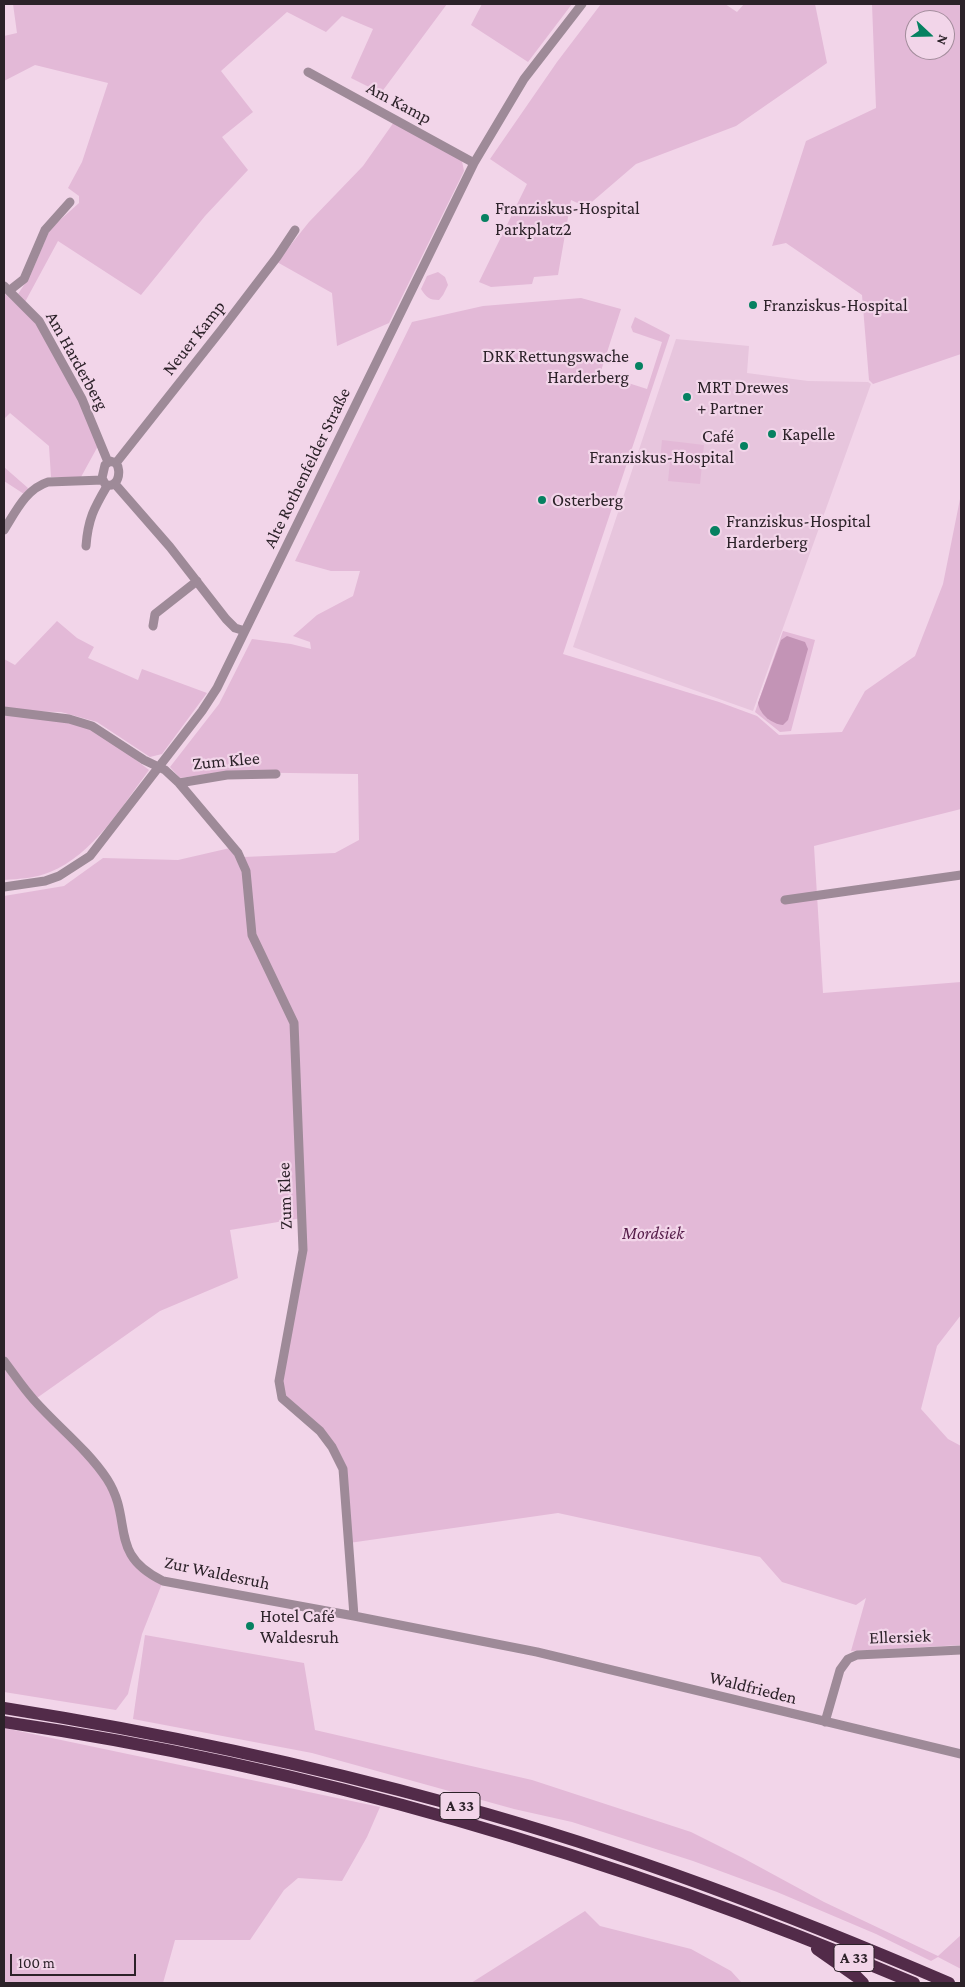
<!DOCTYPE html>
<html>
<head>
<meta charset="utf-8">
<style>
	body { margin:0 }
	#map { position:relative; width:965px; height:1987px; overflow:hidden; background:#f2d5e9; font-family:"Crimson Pro",serif }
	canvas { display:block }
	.frame { position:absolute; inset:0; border:5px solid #2c2229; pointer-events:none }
	.north { position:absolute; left:905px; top:10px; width:50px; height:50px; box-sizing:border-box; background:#f2d5e9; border:1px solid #a38d9c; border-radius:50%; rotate:111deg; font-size:14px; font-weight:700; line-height:20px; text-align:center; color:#2c2229 }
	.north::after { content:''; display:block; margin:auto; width:18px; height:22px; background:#068161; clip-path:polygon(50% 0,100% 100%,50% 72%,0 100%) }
	.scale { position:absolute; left:10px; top:1954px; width:126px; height:22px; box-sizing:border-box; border:2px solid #2c2229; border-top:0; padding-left:6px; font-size:15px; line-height:18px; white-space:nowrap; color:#2c2229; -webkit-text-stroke:4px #f2d5e9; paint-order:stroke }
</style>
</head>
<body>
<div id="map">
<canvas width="965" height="1987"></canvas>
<div class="frame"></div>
<div class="north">N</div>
<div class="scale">100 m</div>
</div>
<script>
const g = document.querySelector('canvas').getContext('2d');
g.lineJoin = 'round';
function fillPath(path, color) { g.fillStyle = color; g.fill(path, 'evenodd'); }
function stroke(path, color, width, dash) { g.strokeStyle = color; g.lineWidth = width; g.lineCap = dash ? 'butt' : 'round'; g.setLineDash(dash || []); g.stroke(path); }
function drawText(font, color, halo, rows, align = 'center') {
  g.font = font + ' "Crimson Pro",serif'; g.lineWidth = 4.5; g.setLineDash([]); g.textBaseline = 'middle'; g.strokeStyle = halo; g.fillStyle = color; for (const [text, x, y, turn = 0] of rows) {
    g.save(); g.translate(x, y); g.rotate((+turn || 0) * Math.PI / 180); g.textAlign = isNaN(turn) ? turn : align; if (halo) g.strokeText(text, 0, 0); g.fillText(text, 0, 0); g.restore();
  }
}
fillPath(new Path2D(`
	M676,339L749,346L747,373L808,381L868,382L871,384L753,711L573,647Z`), '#e7c5dd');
fillPath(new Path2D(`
	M13,4H447L381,93L351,78L373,29L342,16L326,32L287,12L221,71L253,112L222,137L248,170L205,216L141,295L58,241L25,302L18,294L30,276L50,229L79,203V196L68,188L82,162L108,83L35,65L4,81V36L17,33Z
	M482,4H572L528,62L471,25Z
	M601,4H725L737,12L744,4H815L827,63L736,126L636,164L586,207L571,200L558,275L534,277L532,284L491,287L479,282L527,184L490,159L557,62Z
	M872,4H961V354L873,384L869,380L862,295L786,243L772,246L806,141L876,108ZM915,20H945V50H915Z
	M394,122L462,161L464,171L389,323L337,346L332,293L277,262L309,222L363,166Z
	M438,272L445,277L448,285L443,295L439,300C429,300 426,297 421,289L427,276Z
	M4,293L37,323L80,401L98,446L81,477H51L49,446L10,413L4,419Z
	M581,298L621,309L600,374L647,389L662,342L633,332L631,327L635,317L670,335L563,654L719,702L757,716L779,735L842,732L865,691L915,656L943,584L961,494V809L814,846L823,993L961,982V1315L937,1346L921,1409L948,1439L961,1446V1645L851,1651L866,1598L856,1605L782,1582L760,1557L558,1513L349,1543L343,1469L332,1447L282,1398L279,1381L303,1250L302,1218L230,1230L238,1278L160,1311L34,1400L108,1481L134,1561L163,1581L142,1634L128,1694L116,1710L4,1692V1369L31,1397L4,1355V896L64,886L103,858L178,860L230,848L242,869L244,857L335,853L359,840L358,774L222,772L180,778L170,767L219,704L252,639L291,644L311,649L310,642L293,636L317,615L353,596L360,571H331L295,561L412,322L483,306Z
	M662,440L704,445L700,484L668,481L670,462L660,461Z
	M4,467L28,488L24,494L4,481Z
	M57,621L77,638L94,647L88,658L138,680L142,669L207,693L162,754L150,757L97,722L61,712L10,711L92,726L149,770C122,806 93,855 50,872C36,878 19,879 4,880V659L15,665Z
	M783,631L815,640L791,731L780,732L755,712Z
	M145,1635L304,1663L315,1730L532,1780L691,1832L743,1858L824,1902L938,1956L961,1935V1969L938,1957L931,1961L876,1934L777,1892L693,1861L572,1822L514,1809L312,1753L133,1719Z
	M4,1728L380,1807L367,1837L342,1881L298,1878L284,1890L250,1940H175L163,1983H4Z
	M585,1911L600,1926L691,1949L731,1971L742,1983H471Z`), '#e3b9d7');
fillPath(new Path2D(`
	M787,636L805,642L808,649L788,720L783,725C772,724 760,715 758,703L781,640Z`), '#c394b6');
stroke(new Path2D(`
	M308,72L474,163
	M4,286L39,321L82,399L108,462
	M10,290L24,279L45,230L70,202
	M110,461L116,463C122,471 118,490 105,484L102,478L105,465Z
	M116,463L222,329L277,257L295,230
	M115,484L170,547L226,619L235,628L245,631
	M4,530C16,511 26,489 48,482L103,480
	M86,546C88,519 94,508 107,486
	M153,626L155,614L197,581
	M4,711L69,719L92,726L144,760L165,770L179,783L238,853L246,871L252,935L294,1023L303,1250L279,1381L282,1398L320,1431L332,1447L343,1469L354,1616
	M179,783L227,775L276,774
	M4,887L45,881L59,876L90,856L202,711L217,688L474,163L524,79L582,4
	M785,900L961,875
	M4,1361C14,1374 23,1388 34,1400C58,1427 87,1449 107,1479C134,1521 107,1554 163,1581L354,1616L537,1652L961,1754
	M825,1722L840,1670L848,1659L857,1655L961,1650`), '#9e8a98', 9);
stroke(new Path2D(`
	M4,1708C156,1732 306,1764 455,1805C624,1851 788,1914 949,1983
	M4,1722C318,1768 622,1859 914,1983
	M817,1949L857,1977L863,1983`), '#522b49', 12);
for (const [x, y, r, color] of [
	[485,218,5,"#068161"],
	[753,305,5,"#068161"],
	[639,366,5,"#068161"],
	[687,397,5,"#068161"],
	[772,434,5,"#068161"],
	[744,446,5,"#068161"],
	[542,500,5,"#068161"],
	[715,531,6,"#068161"],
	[250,1626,5,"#068161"]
]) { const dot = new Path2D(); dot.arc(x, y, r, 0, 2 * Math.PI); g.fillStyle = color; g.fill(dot); stroke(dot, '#f2d5e9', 2); }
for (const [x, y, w] of [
	[460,1806,40],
	[854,1958,40]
]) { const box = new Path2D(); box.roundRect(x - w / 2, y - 13.5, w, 27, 4); g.fillStyle = '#f2d5e9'; g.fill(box); stroke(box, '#2c2229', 1); }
drawText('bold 16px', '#2c2229', null, [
	["A 33",460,1806],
	["A 33",854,1958]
]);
drawText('18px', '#2c2229', '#f2d5e9', [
	["Am Kamp",399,103,28],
	["Neuer Kamp",194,338,-52],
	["Am Harderberg",77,361,61],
	["Alte Rothenfelder Straße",307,468,-64],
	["Zum Klee",226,761,-5],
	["Zum Klee",285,1196,-92],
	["Zur Waldesruh",217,1573,12],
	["Ellersiek",900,1637,-2],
	["Waldfrieden",753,1688,14]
]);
drawText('18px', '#2c2229', '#f2d5e9', [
	["Franziskus-Hospital",495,208],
	["Parkplatz2",495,229],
	["Franziskus-Hospital",763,305],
	["DRK Rettungswache",629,356,"right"],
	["Harderberg",629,377,"right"],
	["MRT Drewes",697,387],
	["+ Partner",697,408],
	["Kapelle",782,434],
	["Café",734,436,"right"],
	["Franziskus-Hospital",734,457,"right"],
	["Osterberg",552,500],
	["Franziskus-Hospital",726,521],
	["Harderberg",726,542],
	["Hotel Café",260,1616],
	["Waldesruh",260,1637]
], 'left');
drawText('italic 18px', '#551c49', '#f2d5e9', [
	["Mordsiek",653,1233]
]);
</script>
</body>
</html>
